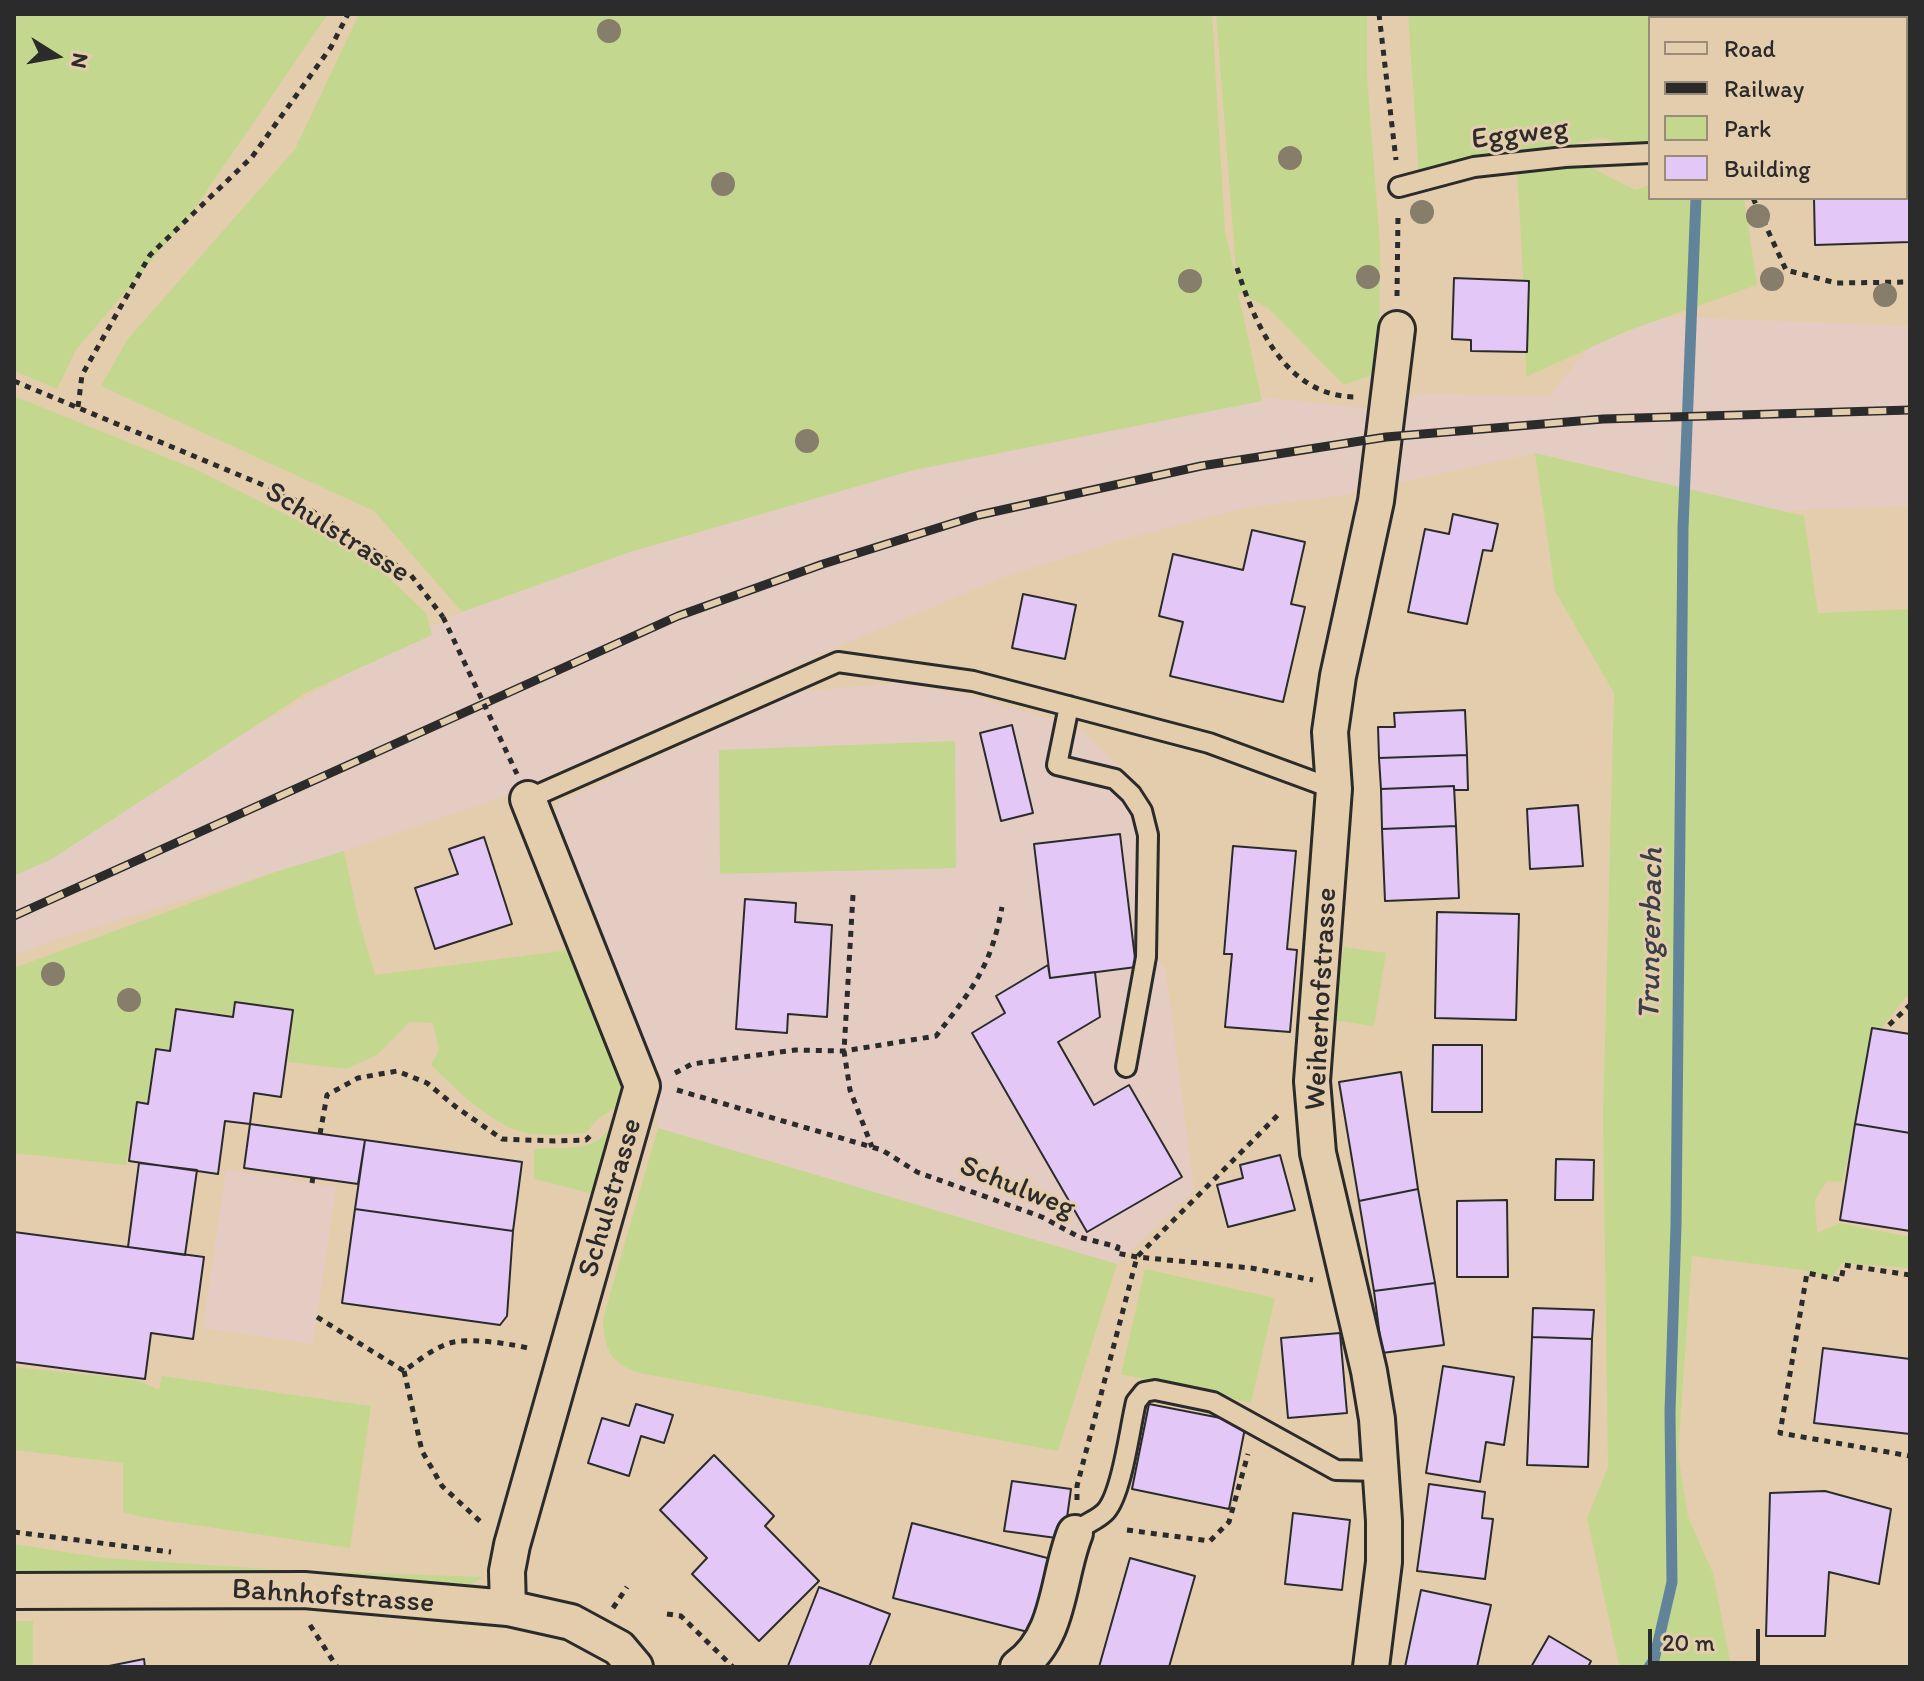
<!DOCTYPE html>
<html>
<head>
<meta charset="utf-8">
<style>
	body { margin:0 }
	#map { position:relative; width:1924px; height:1681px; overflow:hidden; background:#e4cdad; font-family:Itim,sans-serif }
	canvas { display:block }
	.frame { position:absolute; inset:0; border:16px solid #2b2b2b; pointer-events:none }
	.legend { position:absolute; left:1648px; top:16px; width:260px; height:184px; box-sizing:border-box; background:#e4cdad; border:2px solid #9a8c79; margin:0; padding:10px 14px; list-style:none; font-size:24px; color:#2b2b2b }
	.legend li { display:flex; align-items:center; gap:16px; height:40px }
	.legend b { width:40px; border:2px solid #9a8c79 }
	.north { position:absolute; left:16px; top:16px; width:80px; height:80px; -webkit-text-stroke:6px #e4cdad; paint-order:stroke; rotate:101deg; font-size:22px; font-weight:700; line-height:32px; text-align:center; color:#2b2b2b }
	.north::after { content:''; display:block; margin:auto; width:28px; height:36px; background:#2b2b2b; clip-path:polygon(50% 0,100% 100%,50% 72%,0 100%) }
	.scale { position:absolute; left:1648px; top:1629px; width:112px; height:36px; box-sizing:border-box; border:4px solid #2b2b2b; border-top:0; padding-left:10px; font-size:24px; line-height:28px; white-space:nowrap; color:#2b2b2b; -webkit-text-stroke:6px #e4cdad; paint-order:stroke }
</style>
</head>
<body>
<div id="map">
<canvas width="1924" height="1681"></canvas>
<div class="frame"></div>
<ul class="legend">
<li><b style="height:10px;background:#e4cdad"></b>Road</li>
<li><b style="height:10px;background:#2b2b2b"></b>Railway</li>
<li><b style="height:22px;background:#c3d88e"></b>Park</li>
<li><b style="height:22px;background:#e3c8f7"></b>Building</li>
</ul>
<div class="north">N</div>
<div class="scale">20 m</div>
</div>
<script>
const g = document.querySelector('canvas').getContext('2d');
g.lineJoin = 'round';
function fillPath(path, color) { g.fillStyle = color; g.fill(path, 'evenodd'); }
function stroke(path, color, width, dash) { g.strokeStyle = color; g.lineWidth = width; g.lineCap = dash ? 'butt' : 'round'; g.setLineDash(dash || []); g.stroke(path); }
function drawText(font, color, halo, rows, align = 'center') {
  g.font = font + ' Itim,sans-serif'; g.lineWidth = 6; g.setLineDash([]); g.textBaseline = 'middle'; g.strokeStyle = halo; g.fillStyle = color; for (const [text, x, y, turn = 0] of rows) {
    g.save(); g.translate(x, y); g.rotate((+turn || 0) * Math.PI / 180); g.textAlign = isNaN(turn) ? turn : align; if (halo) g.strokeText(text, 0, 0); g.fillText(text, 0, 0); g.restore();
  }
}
fillPath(new Path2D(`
	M1617,315L1910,326V506L1812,509L1699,521L1535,453L1339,496L1245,508L1117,541L1004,577L837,647L511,794L344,851L60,938L14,955V867L411,637L462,612L681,521L1247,395L1370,409L1422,394L1549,396Z
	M898,683L969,695L1078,727L1144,792L1157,834L1152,952L1166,971L1194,1190L1117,1264L658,1128L650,1056L551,826L560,802L796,692Z
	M226,1170L336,1187L313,1344L203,1328Z`), '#e4ccc3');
fillPath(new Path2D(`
	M14,14H328L190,215L76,350L57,389L14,371Z
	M359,14H1212L1225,231L1237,283L1216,14H1367V76L1380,244L1379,372L1344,385L1268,308L1238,292L1262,401L914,470L630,552L462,612L374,511L101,386L127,340L295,149Z
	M1408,14H1655V18H1650V150L1601,138L1419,176Z
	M1567,155L1635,190L1650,185V198H1744L1757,285L1627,331L1526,377L1525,311L1517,169Z
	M14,396L195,469L363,553L426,613L432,635L307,692L52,859L14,876Z
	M1535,453L1804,516L1818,613L1910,609V998L1906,997L1877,1034L1842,1182L1827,1181L1815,1200L1817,1233L1840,1223L1910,1237V1264L1909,1268L1842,1263L1832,1278L1803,1270L1692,1256L1678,1454L1688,1517L1713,1573L1730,1661L1709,1667L1619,1665L1587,1518L1608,1467L1603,1116L1614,693L1555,591Z
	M955,741L956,868L720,874L719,750Z
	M344,851L358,917L375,975L577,949L622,1076L617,1106L597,1120L586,1133C564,1134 537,1138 516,1130C483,1117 456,1089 431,1065L439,1050L433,1023L410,1022L377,1055L346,1069L288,1062L294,1009L235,1001L232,1015L175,1007L169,1049L155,1048L147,1102L136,1101L126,1165L14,1153V968L275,872Z
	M1344,947L1386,953L1374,1026L1332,1020Z
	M612,1127L593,1194L534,1179V1149C551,1147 579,1150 592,1143C600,1140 606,1132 612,1127Z
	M658,1128L1117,1264L1058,1451L640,1373C610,1363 604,1350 603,1319Z
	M1145,1269L1275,1298L1251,1403L1121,1374Z
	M14,1367L137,1380L159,1390L162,1376L371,1406L350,1548L141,1517L123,1512V1463L14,1450Z
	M14,1544L105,1558L297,1571V1580L14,1575Z
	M316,1571L484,1577L471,1584L312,1580Z
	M14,1621H33V1667H14Z`), '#c3d88e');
stroke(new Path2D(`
	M1703,18V14
	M1649,1667L1654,1660L1672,1582L1670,1412L1676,1225L1683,528L1696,198`), '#62849b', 11);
const building = new Path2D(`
	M1808,14H1907L1908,62L1906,18H1808Z
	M1906,143H1910V242L1815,245L1814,198H1906Z
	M1454,278L1529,281L1527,352L1471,351V340L1452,339Z
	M1453,514L1498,524L1492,551L1483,550L1467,624L1408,612L1425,529L1449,534Z
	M1252,530L1305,542L1291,604L1305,607L1283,702L1170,676L1183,622L1159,616L1173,554L1243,570Z
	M1023,594L1076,605L1065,659L1012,648Z
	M1465,710L1467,755L1379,758L1378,727H1395L1394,713Z
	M1012,725L1033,813L1001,821L980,733Z
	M1467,755L1468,790H1454V786L1381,789L1379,758Z
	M1454,786L1456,826L1382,829L1381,789Z
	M1578,805L1583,866L1530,869L1527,809Z
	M1456,826L1459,898L1385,901L1382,829Z
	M1120,834L1136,967L1050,978L1034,844Z
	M484,837L512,924L435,949L415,888L458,874L449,849Z
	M1233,846L1296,851L1287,949L1297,950L1290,1032L1225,1027L1232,954H1224Z
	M745,899L796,903L795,922L832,925L827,1017L788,1014L787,1033L736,1029Z
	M1437,912L1519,914L1516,1020L1435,1018Z
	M1048,965L1050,978L1095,972L1100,1017L1058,1042L1094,1105L1129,1085L1182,1177L1087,1232L972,1033L1005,1013L996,996Z
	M235,1002L293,1010L281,1097L254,1093L250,1124L225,1121L218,1174L129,1161L137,1102L148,1104L156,1049L170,1051L176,1009L233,1017Z
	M1872,1028L1910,1034V1133L1855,1124Z
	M1433,1045H1482V1112H1432Z
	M1401,1072L1418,1189L1359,1201L1339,1082Z
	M250,1124L365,1140L358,1184L244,1168Z
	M1855,1124L1910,1133V1231L1840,1220Z
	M365,1140L522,1162L513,1231L355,1209Z
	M1280,1155L1295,1210L1228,1227L1217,1185L1243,1178L1240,1165Z
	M1556,1159L1594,1160L1593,1200H1555Z
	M139,1163L197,1170L185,1255L128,1247Z
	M1418,1189L1435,1283L1374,1291L1359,1201Z
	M1507,1200L1508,1277H1457V1201Z
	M355,1209L513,1231L507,1316L500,1325L342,1303Z
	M14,1232L204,1257L193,1339L151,1333L145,1379L14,1362Z
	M1435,1283L1444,1345L1382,1353L1374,1291Z
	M1533,1308L1594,1310L1592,1339L1532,1337Z
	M1340,1333L1347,1413L1288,1418L1281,1338Z
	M1532,1337L1592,1339L1588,1467L1527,1465Z
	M1823,1348L1910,1359V1434L1814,1423Z
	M1443,1366L1514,1377L1504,1445L1486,1442L1480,1482L1426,1473Z
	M636,1404L673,1415L664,1443L641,1436L629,1476L588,1463L602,1418L629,1426Z
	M1149,1404L1246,1423L1229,1509L1132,1489Z
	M714,1455L774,1516L765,1526L819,1581L759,1641L692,1574L707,1558L660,1510Z
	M1012,1481L1071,1489L1064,1539L1004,1531Z
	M1429,1484L1485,1492L1482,1518L1493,1519L1485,1579L1417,1571Z
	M1825,1491L1891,1509L1879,1584L1829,1572L1825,1636H1766L1770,1493Z
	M1293,1513L1350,1520L1342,1590L1285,1584Z
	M912,1523L1055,1560L1036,1634L893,1598Z
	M1130,1558L1195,1576L1169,1667H1099Z
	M819,1587L890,1614L869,1667L788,1666Z
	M1421,1590L1491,1605L1477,1667H1405Z
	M1549,1636L1591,1661L1588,1667H1531Z
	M144,1659L145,1667H104Z`);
fillPath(building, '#e3c8f7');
stroke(building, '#2b2b2b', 2);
const service = new Path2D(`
	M1399,187L1474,167L1565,157L1650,153
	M1069,706L1057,765L1115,779L1131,794L1142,811L1148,835L1146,957L1126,1067
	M528,799L838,662L973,681L1209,743L1334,789
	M1075,1533C1084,1523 1097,1521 1106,1511C1122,1493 1130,1427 1136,1402L1144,1392L1155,1390L1213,1402L1336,1470L1380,1471`);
const minor = new Path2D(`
	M14,1591L304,1590L508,1608L571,1622L619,1648L635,1667
	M508,1608L507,1571L512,1545L642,1086L528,799
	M1018,1667C1061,1636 1057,1578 1075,1533
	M1371,1667L1384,1562V1521L1377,1419L1369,1371L1318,1153L1312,1081L1334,789L1330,732L1338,676L1376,501L1397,329`);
stroke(service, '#2b2b2b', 24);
stroke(minor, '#2b2b2b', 40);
stroke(new Path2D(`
	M1379,14L1396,160
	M1906,87L1910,88
	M1753,198L1786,270L1836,283L1910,282
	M1237,268C1255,325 1285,395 1354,397
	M1397,296L1398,214
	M14,381L287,495L410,574L443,617
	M78,407L82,375L150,255L252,157L331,47L348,14
	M853,895L844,1051L850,1090L872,1147
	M1889,1025L1910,1005
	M675,1073L692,1064L795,1050L844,1051L936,1036C973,988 991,967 1002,907
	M677,1090L882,1150L917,1172L1042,1217L1079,1237L1118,1247L1116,1253L1137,1257L1251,1268L1313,1280
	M320,1134L327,1095L358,1078L397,1071L427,1083L456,1107L502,1139L554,1141L586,1140L590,1136
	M312,1183L313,1177
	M1910,1275L1844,1265L1841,1280L1807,1273L1780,1433L1910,1456
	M317,1317L404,1371C419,1360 436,1346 454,1342C475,1338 512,1344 532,1349
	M404,1371L422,1451L442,1486L483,1524
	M1077,1500V1486L1137,1257L1278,1115
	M1127,1530L1210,1541L1229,1522L1248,1454
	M14,1532L171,1552
	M613,1608L627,1587
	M667,1614L681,1616L733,1667
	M310,1625L337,1667`), '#2b2b2b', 5, [6, 6]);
stroke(service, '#e4cdad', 18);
stroke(minor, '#e4cdad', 34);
const rail = new Path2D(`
	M14,916L678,616L823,564L979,515L1201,466L1386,437L1603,419L1910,410`);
stroke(rail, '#2b2b2b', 9);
stroke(rail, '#e4cdad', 6, [18]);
stroke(new Path2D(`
	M443,617L517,774`), '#2b2b2b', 5, [6, 6]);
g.fillStyle = '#867d6b';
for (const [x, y] of [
	[609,31],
	[1290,158],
	[723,184],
	[1422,212],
	[1758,216],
	[1368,277],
	[1772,279],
	[1190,281],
	[1885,295],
	[807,441],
	[53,974],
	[129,1000]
]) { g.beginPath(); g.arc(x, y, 12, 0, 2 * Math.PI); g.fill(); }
drawText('30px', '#2b2b2b', '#e4cdad', [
	["Eggweg",1520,135,-7],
	["Schulstrasse",337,533,32],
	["Weiherhofstrasse",1322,999,-87],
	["Schulweg",1017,1188,22],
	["Schulstrasse",611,1198,-74],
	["Bahnhofstrasse",333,1597,4]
]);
drawText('italic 32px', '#394147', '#e4cdad', [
	["Trungerbach",1652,934,-89]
]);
</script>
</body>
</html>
